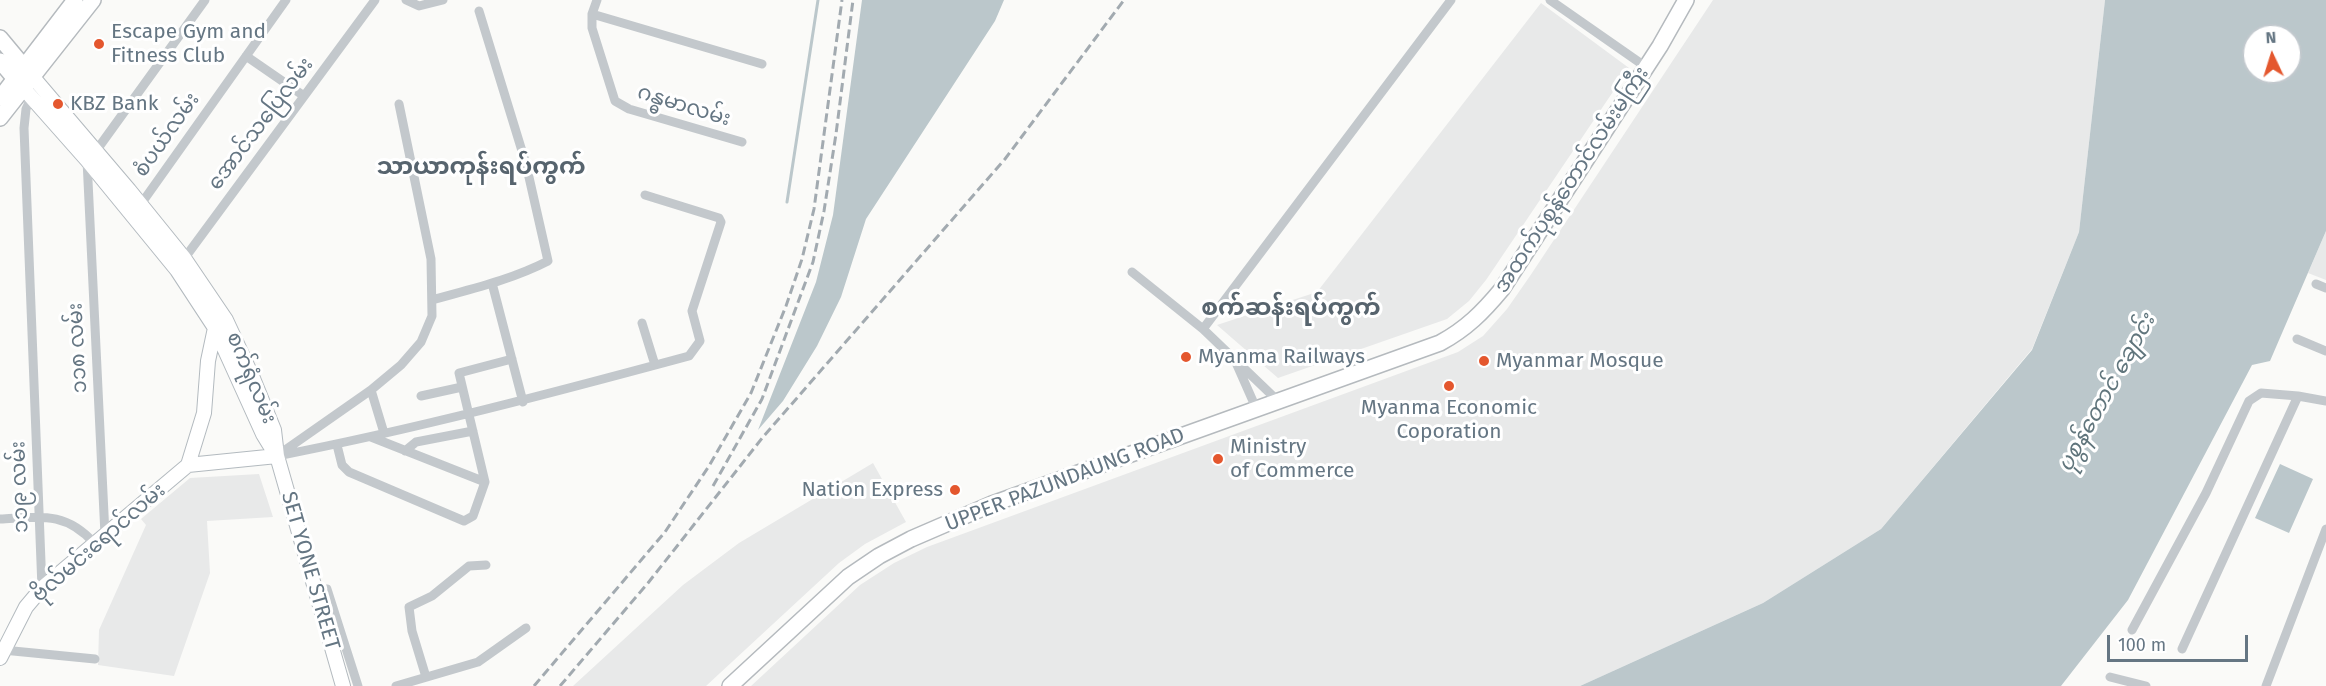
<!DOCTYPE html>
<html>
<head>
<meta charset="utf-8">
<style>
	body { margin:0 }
	#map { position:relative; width:2326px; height:686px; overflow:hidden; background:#fafaf8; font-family:"Fira Sans",sans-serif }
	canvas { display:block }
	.north { position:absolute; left:2242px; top:24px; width:60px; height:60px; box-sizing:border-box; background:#fff; border:2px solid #c1c8cd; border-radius:50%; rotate:356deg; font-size:16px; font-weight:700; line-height:24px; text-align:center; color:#657683 }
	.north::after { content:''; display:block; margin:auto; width:21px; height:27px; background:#e4572e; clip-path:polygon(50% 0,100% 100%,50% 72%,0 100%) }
	.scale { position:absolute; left:2107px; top:635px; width:141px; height:27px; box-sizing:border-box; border:3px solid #657683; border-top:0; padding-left:8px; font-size:18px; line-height:21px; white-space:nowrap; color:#657683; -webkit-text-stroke:4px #fff; paint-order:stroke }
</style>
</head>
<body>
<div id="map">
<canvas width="2326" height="686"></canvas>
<div class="north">N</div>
<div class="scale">100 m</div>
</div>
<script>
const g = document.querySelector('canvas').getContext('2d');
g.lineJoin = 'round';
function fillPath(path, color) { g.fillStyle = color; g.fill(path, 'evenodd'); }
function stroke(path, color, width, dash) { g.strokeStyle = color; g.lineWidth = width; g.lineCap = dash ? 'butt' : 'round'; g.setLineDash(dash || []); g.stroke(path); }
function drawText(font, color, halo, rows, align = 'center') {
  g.font = font + ' "Fira Sans","Noto Sans Myanmar",sans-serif'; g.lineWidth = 6; g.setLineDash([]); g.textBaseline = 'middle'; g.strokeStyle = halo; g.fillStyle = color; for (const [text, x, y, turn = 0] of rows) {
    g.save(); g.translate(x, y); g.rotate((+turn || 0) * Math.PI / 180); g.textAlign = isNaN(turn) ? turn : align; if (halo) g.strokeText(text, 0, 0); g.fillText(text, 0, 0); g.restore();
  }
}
fillPath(new Path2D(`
	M1713,0H2105L2079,232L2032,349L1881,529L1763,603L1580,686H751L860,585L894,563L927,547L1458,352L1483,336L1507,309L1530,276Z
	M1541,3L1629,68L1486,280L1469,301L1447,319L1278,378L1217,325L1317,292Z
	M2326,231V280L2308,273Z
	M873,463L906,522L865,544L839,563L706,686H573L683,585L739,543Z
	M259,474L273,517L207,521L210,573L174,676L98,665L99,630L146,525L141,519L190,478Z`), '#e8e9e9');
fillPath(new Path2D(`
	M862,0H1004L995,21L866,219L841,297L817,346L783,401L758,430L816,282L833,215Z
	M2105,0H2326V231L2270,361L2252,365L2128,600L2061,686H1580L1763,603L1881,529L2032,350L2079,232ZM2254,36H2290V72H2254Z
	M2280,464L2313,479L2289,533L2255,518Z`), '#bbc7cb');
stroke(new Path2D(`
	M787,202L818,0`), '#bbc7cb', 3);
const secondary = new Path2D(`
	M26,69L129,190L184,258L226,320L252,376L274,430L277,456L343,686
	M17,81L87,160L177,270L215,328L263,434L274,452
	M188,465L277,456
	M0,658L26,607L42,588L188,465L204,413L208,361L215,328L217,326`);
const primary = new Path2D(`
	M0,38L25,68
	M0,61L15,79
	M0,98L75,0
	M0,118L93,0
	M730,686L848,577L879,556L911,539L992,504L1440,343C1466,329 1483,312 1502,289L1660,46L1686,0`);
stroke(secondary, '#b3babf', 16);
stroke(primary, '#b5babe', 18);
stroke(new Path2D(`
	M406,0L419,6L443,0
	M597,0L592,14V28L615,101L629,109L742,142
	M1550,0L1646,67
	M592,14L762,64
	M246,56L304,96
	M31,98L26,109L24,128L42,588
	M96,151L205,0
	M87,160L105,535
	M141,204L286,0
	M181,263L375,0
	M1132,272L1203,329L1277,400
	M492,283L523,402
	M2316,284L2326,288
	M432,300C471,289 511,280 548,261L526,164L479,11
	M642,323L655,365
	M1203,329L1451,0
	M2297,339L2326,351
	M1237,365L1256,408
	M371,390L384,433
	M421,396L462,387
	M371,437L485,482
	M337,445L342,465L349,472L464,521L473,516L485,482L459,373L512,359
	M405,451L416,442L473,431
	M281,453L371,390L401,365L421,342L432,316L431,259L399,104
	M277,456C416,429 552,393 689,356L700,341L692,311L721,222L719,218L645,195
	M0,519C40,517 65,511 94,543
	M317,591L327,589L358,686
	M2132,630L2206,493L2249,401L2261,393L2298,396
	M2182,649L2298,396L2326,401
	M3,650L95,659
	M426,677L412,631L409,607L432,596L469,566L486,565
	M2110,677L2146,686
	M396,686L478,662L526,628
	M2266,686L2326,529`), '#c3c8cc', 9);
stroke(secondary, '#fff', 14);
stroke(primary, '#fff', 15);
stroke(new Path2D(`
	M713,486L762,399L813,262L824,211L836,134L853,0
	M534,686L665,532L709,466L751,393L786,306L802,259L814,209L842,0
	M560,686L648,583L763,437L1005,159L1124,0`), '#a2aab0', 3, [9, 4.5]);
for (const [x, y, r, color] of [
	[99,44,6,"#e4572e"],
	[58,104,6,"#e4572e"],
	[1186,357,6,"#e4572e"],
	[1484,361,6,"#e4572e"],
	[1449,386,6,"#e4572e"],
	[1218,459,6,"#e4572e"],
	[955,490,6,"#e4572e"]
]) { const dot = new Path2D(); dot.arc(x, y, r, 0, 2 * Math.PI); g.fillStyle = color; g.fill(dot); stroke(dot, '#fff', 2); }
drawText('21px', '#657683', '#fff', [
	["Escape Gym and",111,32],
	["Fitness Club",111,56],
	["KBZ Bank",70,104],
	["Myanma Railways",1198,357],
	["Myanmar Mosque",1496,361],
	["Myanma Economic",1449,408,"center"],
	["Coporation",1449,432,"center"],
	["Ministry",1230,447],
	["of Commerce",1230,471],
	["Nation Express",943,490,"right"]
], 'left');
drawText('21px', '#657683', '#fff', [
	["ဂန္ဓမာလမ်း",684,106,17],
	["အောင်သပြေလမ်း",261,124,-53],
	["စံပယ်လမ်း",167,135,-55],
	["အထက်ပုစွန်တောင်လမ်းမကြီး",1572,180,-57],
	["၁၁၈ လမ်း",78,348,-93],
	["စက်ရုံလမ်း",251,378,67],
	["UPPER PAZUNDAUNG ROAD",1065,480,-21],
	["၁၁၉ လမ်း",20,487,-92],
	["ဗိုလ်မင်းရောင်လမ်း",99,543,-41],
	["SET YONE STREET",310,571,74]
]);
drawText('italic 22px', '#60757c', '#fff', [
	["ပုစွန်တောင် ချောင်း",2107,393,-61]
]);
drawText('bold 24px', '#57646e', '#fff', [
	["သာယာကုန်းရပ်ကွက်",481,167],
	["စက်ဆန်းရပ်ကွက်",1291,308]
]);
</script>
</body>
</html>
